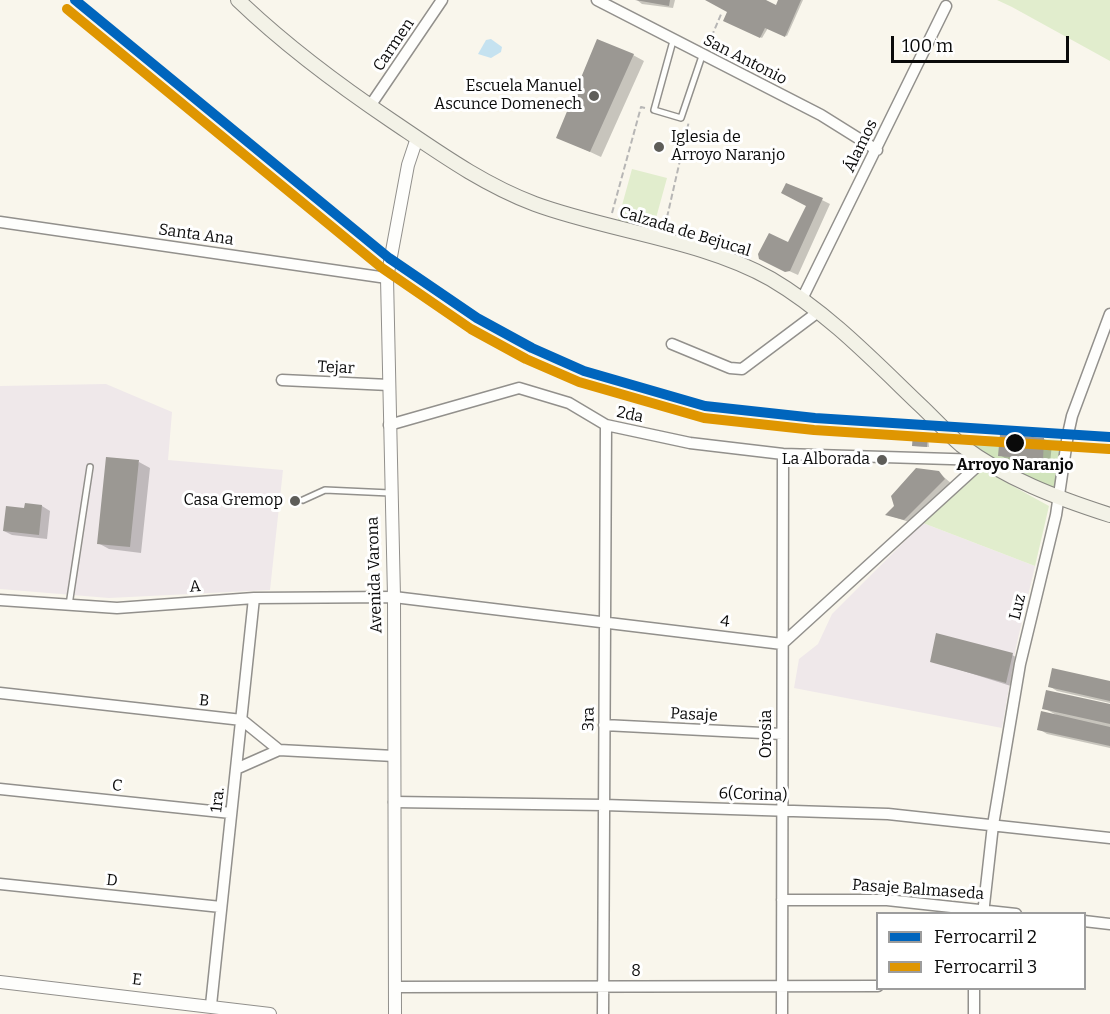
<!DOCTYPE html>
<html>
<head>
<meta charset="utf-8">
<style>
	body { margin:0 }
	#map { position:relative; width:1110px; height:1014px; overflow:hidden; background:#f9f6ec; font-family:Bitter,serif }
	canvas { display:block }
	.legend { position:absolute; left:876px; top:912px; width:210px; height:78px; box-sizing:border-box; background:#fff; border:2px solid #9d9d9d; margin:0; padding:8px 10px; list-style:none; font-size:18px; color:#0a0a0a }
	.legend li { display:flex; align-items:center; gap:12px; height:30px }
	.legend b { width:30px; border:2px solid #9d9d9d }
	.scale { position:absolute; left:891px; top:36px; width:178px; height:27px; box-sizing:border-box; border:3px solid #0a0a0a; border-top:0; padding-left:8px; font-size:18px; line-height:21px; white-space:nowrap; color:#0a0a0a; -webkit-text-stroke:4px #fff; paint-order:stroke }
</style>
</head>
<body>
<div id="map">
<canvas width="1110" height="1014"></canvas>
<ul class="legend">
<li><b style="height:8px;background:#0065bd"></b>Ferrocarril 2</li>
<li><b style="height:8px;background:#df9601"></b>Ferrocarril 3</li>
</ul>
<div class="scale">100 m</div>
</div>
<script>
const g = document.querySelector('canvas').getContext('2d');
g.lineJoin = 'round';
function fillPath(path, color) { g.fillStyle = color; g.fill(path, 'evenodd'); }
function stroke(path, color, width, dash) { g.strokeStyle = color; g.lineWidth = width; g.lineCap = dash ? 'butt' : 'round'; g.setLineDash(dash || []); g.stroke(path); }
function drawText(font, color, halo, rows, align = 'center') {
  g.font = font + ' Bitter,serif'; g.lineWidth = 6; g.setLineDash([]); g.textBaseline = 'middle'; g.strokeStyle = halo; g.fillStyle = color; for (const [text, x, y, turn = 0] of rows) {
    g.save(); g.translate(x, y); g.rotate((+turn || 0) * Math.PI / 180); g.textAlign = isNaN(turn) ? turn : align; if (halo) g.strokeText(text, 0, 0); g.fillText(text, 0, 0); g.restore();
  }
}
fillPath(new Path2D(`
	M106,384L172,412L168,460L283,470L270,590L109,598L0,589V386Z
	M923,523L1035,566L1016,647L1002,728L794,688L799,659L818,644L832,614Z`), '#efe8ea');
fillPath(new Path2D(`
	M997,0H1110V61L1012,7Z
	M632,169L667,178L653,229L618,220Z
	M980,468L1049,506L1035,566L923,523Z`), '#e1edcd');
fillPath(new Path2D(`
	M963,435L1062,440L1053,494L988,456Z`), '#d1e4bc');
fillPath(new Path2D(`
	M491,39L502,47L501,52L491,58L478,54L486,40Z`), '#c5e2f0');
fillPath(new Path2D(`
	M637,0H675L673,8L642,4Z
	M762,0L776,7L779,0H803L787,36L768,28L762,38L725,20Z
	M633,55L644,61L601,157L558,137Z
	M822,200L830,204L798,275L769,262L788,244L807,205Z
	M928,435L929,447L914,446Z
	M1044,439L1052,444L1050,463L1008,460L1000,455Z
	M139,462L150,468L141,553L109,549L98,543Z
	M938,472L952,484L912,523L888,515Z
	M42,506L50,511L47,539L12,535L4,531L26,509Z
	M1012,655L1020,659L1014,687L932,661Z
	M1110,683V703L1057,691L1049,686Z
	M1110,706V748L1047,734L1039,729L1058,716L1044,708Z`), '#0003');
fillPath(new Path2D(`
	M635,0H670L669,6Z
	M705,0H766L776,5L778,0H801L785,37L765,28L760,38L723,21L727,12Z
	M597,39L634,54L590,152L556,138Z
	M786,183L823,198L790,271L785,272L759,259L758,254L769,233L788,242L806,206L781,193Z
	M913,433H928L927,447L912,446Z
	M1000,434L1044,438L1043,460L998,456Z
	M106,457L139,460L130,547L97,544Z
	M916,468L939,471L945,479L904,520L885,515L894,506L891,496Z
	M25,503L42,505L39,535L3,531L6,506L24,508Z
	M936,633L1013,653L1006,683L930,662Z
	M1052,668L1110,681V701L1048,687Z
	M1046,690L1110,704V724L1042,709Z
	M1041,711L1110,727V746L1037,730Z`), '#9b9893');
const service = new Path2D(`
	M673,41L654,110L681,118L702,56
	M303,500L325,490L390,493
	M69,605L90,467`);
const minor = new Path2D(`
	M597,0L821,115L877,150
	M370,106L442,0
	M0,222L387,278
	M802,299L946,6
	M672,344L730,368L742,369L818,312
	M282,380L389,385
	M389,425L519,388L569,403L606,425L690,443L783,454L984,460
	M0,600L117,608L254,598L394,597L782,644L984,460
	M0,693L242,720L279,750L394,756
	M604,725L782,734
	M236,769L279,750
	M0,789L231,813
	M394,802L604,805L888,814L1110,838
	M0,884L221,907
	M782,900H887L1016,914
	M983,914L993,825L1020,664L1056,515L1068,434L1072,416L1110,314
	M1084,921L1110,924
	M395,987L878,986
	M211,1005L254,598
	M603,1014L606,425
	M782,1014L783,454
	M974,1014V988`);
const tertiary = new Path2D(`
	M0,982L270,1014
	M395,1014L394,597L387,278L408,165L417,138`);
const secondary = new Path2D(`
	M238,0C286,46 337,84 392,121C438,152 482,184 535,204C608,231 703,240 771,279C827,312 873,360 920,405C934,418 947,433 961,445C1006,479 1057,498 1110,515`);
stroke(service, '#92908c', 8);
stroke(minor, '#92908c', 13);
stroke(tertiary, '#92908c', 14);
stroke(secondary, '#888782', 16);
stroke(new Path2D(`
	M708,45L722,12
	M612,213L641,107L645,108
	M665,226L689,121`), '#b7b6b5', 2, [6, 3]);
stroke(service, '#fefefc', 5);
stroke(minor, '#fefefc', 10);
stroke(tertiary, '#fefefc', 12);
stroke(secondary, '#f3f2e7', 14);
stroke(new Path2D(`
	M75,0L389,258L477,318L532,348L584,371L705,406L815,418L1110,437`), '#0065bd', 10);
stroke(new Path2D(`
	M67,9L382,268L471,329L526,359L579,382L704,418L814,430L1109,449`), '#df9601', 10);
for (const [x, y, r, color] of [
	[594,96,6,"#5e5d59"],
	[659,147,6,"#5e5d59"],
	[1015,443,10,"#0a0a0a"],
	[882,460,6,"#5e5d59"],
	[295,501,6,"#5e5d59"]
]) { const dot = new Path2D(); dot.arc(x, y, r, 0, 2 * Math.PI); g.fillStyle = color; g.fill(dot); stroke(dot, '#fff', 2); }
drawText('16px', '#0a0a0a', '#fff', [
	["Carmen",394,45,-56],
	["San Antonio",745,60,27],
	["Álamos",861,146,-64],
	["Calzada de Bejucal",685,232,17],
	["Santa Ana",196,235,8],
	["Tejar",336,368,3],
	["2da",630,415,12],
	["Avenida Varona",375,575,-92],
	["A",195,587,-4],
	["Luz",1018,607,-76],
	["4",725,622,7],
	["B",204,701,6],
	["Pasaje",694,715,3],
	["3ra",589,719,-89],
	["Orosia",767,734,-90],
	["C",117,786,6],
	["6(Corina)",753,795,2],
	["1ra.",218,800,-83],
	["D",112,881,6],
	["Pasaje Balmaseda",918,890,4],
	["8",636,972],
	["E",137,980,6]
]);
drawText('16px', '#0a0a0a', '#fff', [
	["Escuela Manuel",582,87],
	["Ascunce Domenech",582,105],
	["Iglesia de",671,138,"left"],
	["Arroyo Naranjo",671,156,"left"],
	["La Alborada",870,460],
	["Casa Gremop",283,501]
], 'right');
drawText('bold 16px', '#0a0a0a', '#fff', [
	["Arroyo Naranjo",1015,466]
]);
</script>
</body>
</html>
